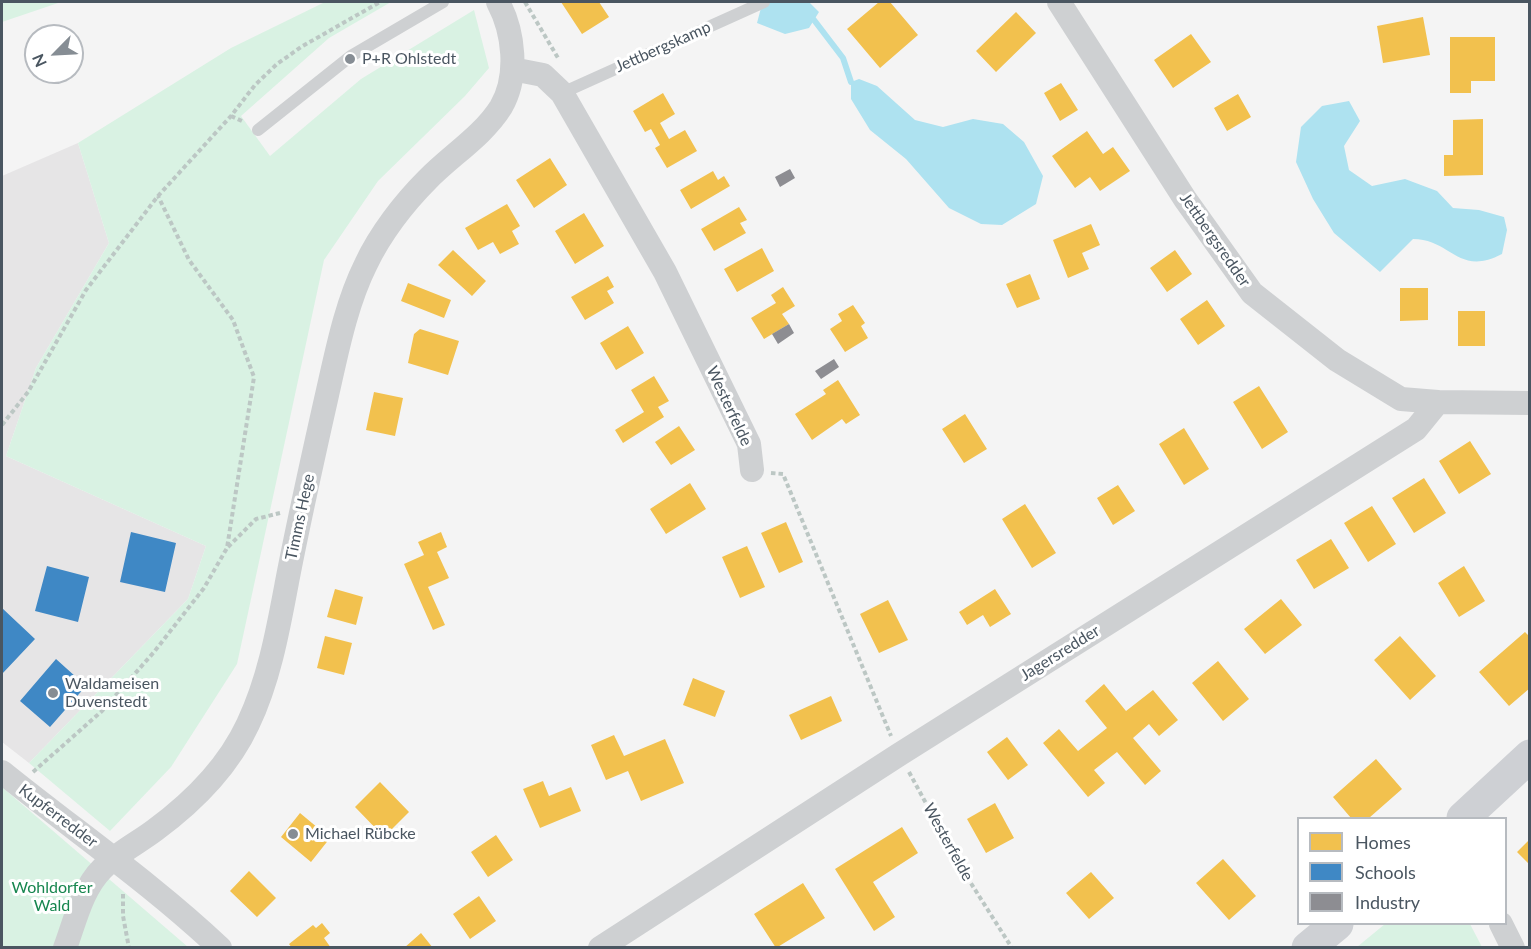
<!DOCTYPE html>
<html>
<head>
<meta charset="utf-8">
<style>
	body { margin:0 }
	#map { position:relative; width:1531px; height:949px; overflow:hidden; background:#f4f4f4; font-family:Lato,sans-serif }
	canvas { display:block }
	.frame { position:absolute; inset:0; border:3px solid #4a5661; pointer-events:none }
	.legend { position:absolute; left:1297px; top:817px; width:210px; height:108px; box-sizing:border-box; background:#fff; border:2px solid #b7bbc0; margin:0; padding:8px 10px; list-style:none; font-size:18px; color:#4a5661 }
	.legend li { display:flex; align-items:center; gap:12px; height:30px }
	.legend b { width:30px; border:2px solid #b7bbc0 }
	.north { position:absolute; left:24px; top:24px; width:60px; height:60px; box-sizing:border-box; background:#fff; border:2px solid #b7bbc0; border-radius:50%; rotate:246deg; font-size:16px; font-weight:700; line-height:24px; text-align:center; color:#4a5661 }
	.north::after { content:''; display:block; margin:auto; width:21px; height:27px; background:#868d94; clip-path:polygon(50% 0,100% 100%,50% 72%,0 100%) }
</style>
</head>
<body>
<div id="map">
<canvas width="1531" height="949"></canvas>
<div class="frame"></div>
<ul class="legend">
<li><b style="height:16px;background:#f2c14e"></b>Homes</li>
<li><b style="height:16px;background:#3f88c5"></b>Schools</li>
<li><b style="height:16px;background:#8d8d92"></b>Industry</li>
</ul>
<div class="north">N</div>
</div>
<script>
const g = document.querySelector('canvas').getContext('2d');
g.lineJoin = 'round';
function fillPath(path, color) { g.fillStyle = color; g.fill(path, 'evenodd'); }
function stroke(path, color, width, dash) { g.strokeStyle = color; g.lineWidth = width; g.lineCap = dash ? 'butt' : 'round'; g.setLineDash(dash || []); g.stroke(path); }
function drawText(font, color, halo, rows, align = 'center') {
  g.font = font + ' Lato,sans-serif'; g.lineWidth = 6; g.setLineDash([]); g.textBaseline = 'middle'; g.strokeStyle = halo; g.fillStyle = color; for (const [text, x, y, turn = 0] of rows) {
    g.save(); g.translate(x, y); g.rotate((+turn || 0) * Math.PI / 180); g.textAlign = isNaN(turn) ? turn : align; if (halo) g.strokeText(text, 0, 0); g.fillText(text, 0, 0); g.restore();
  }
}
fillPath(new Path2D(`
	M78,143L109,243L36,368L6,456L206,546L188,599L29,763L2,742V176Z`), '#e6e5e6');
fillPath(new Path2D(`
	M2,2H61L2,22Z
	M325,2H391L329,38L241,116L270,156L361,79L474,10L489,68L465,96L378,181L324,260L237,664L171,767L110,831L29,763L188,599L206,546L6,456L36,368L109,243L78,143L231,48Z
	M2,787L188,947H2Z
	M1385,924H1470L1482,947H1357Z`), '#d9f2e3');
fillPath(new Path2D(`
	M769,2H809L819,12L809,28L785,34L757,23L762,4Z
	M859,79L877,86L915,120L943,127L973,119L1003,124L1024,142L1043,176L1036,204L1002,225L981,224L949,208L906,159L870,130L851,99V82Z
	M1349,101L1360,121L1344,146L1349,170L1372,186L1405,179L1437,191L1453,208L1479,210L1504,217L1507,230L1502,254C1458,277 1451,239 1413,239L1380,272L1334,233L1313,199L1296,162L1301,127L1322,106Z`), '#aee2f0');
fillPath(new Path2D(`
	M561,2H599L609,17L582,34Z
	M879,2H890L918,35L880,68L847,29Z
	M1016,12L1036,33L996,72L976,51Z
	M1423,17L1430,55L1383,63L1377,26Z
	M1191,34L1211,62L1173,88L1154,60Z
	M1450,37H1495V81H1471V93H1450Z
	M1061,83L1078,110L1060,121L1044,93Z
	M663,93L675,114L660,123L669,139L685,130L697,151L667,168L655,148L660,145L655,136L651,129L645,132L633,111Z
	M1238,94L1251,117L1227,131L1214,108Z
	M1483,119V175L1444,176V155H1453V120Z
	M1087,131L1103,154L1113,147L1130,171L1100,191L1090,177L1075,188L1052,156Z
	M550,158L567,185L534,208L516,180Z
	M713,171L718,180L724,176L730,186L691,209L680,190Z
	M507,204L520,226L512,231L519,244L500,254L493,242L478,250L465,228Z
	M739,207L747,220L740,223L746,233L714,251L701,229Z
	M584,213L604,246L575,264L555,231Z
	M1091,224L1100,245L1082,253L1089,269L1068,278L1053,240Z
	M762,248L774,271L737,292L724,269Z
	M453,250L486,281L472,296L438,265Z
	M1175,250L1192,274L1167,292L1150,268Z
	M1030,274L1040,299L1017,308L1006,284Z
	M608,276L614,287L607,291L614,303L585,320L571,297Z
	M408,283L451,300L444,318L401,301Z
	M783,287L795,306L782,314L789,324L764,339L751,318L776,303L771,295Z
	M1400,288H1428V320L1400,321Z
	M1207,300L1225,326L1198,345L1180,319Z
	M853,305L865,323L861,326L868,338L845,352L830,329L842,321L838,314Z
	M1458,311H1485V346H1458Z
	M628,326L644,353L616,370L600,343Z
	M420,329L459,341L448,375L408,363L414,334Z
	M654,376L669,401L658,407L664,417L623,443L615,430L644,412L631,390Z
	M838,380L860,415L846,424L842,419L812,440L795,414L826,394L823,390Z
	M1259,386L1288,432L1262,449L1233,402Z
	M374,392L403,398L395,436L366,430Z
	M965,414L987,449L964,463L942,429Z
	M679,426L695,450L671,465L655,442Z
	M1184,428L1209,469L1184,485L1159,444Z
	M1470,441L1491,474L1459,494L1439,461Z
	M1424,478L1446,513L1414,533L1392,498Z
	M690,483L706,509L666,534L650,509Z
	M1118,485L1135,511L1113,525L1097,498Z
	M1025,504L1056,553L1032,568L1002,519Z
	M1372,506L1396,544L1368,562L1344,523Z
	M786,522L803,562L779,573L761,533Z
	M441,532L447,547L437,552L449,578L428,587L445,625L433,630L404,564L424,555L418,542Z
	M1331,539L1349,568L1314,589L1296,560Z
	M747,546L765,587L740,598L722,557Z
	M1464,566L1485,601L1459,617L1438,583Z
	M335,589L363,597L356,625L327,617Z
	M995,589L1011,614L990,627L983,615L967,625L959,612Z
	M1281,599L1302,625L1265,654L1244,629Z
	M888,600L908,640L879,653L860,614Z
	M1525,632L1530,637V688L1509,706L1479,672Z
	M325,636L352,643L344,675L317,668Z
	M1400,636L1436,676L1410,700L1374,660Z
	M1218,661L1249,699L1223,721L1192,683Z
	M693,678L725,691L715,717L683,705Z
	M1104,684L1126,711L1153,690L1178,720L1159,736L1149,724L1133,738L1161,771L1145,785L1117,752L1094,770L1105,783L1088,797L1043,743L1059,729L1078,751L1107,728L1085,701Z
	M831,696L842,721L801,740L789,715Z
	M614,735L624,756L665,739L684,783L641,801L628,771L606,780L591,745Z
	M1007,737L1028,765L1008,780L987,752Z
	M1376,759L1402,789L1369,818H1351L1333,797Z
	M543,781L549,796L571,787L581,811L540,828L523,789Z
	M380,782L409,812L384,837L355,807Z
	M995,803L1014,838L986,853L967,819Z
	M300,813L330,838L311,862L281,837Z
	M902,827L918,853L873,882L895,917L874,931L835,869Z
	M496,835L513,860L488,877L471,852Z
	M1530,839V865L1517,852Z
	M1223,859L1256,896L1229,920L1196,883Z
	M249,871L276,898L257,917L230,891Z
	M1091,872L1114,898L1089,919L1066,893Z
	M803,883L825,918L776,948L754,914Z
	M479,896L496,921L470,939L453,914Z
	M322,923L330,933L324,938L331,948H292L289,944L313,925L316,928Z
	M421,933L433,948H404Z`), '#f2c14e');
fillPath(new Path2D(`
	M131,532L176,543L165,592L120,582Z
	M47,566L89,577L78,622L35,611Z
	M2,608L35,639L2,674Z
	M56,659L86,686L50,727L20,701Z`), '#3f88c5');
fillPath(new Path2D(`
	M790,169L795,178L780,187L775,177Z
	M789,324L794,333L778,344L772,334Z
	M834,359L839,367L821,379L815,371Z`), '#8d8d92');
stroke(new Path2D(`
	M814,20L843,58L851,82`), '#aee2f0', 6);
stroke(new Path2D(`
	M525,2L558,58
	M231,116L244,122
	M2,425L28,392L86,290L158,196L231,116L255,85L277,64L301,47L380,2
	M771,473L783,474L891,736
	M228,547L256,519L280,513
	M33,772L102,711L154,652L204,588L227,548L254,377L233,320L189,260L158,196
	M909,772L960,866L1012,948
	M123,894V916L129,948`), '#bcc7c4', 4, [4.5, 3]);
stroke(new Path2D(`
	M562,93L764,2
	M258,130L351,56L443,2`), '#ced0d2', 12);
stroke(new Path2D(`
	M1059,2L1185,199L1252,293L1337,360L1401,399L1438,402
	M512,69L543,75L562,93L665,272L749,444L752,470
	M2,772C75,831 151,883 220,948
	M1501,924L1513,948
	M65,948C75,921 82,889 102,869C117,853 138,843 155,830C193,802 228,767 248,724C269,680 278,630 287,582C299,519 313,457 327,395C337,351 346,304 366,264C380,234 404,203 427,180C450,156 483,136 501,107C519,76 514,32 498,2
	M600,948L900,754L1416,429L1438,402L1530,403`), '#ced0d2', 24);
stroke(new Path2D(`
	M1463,818L1530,756
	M1308,948L1337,924`), '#ced0d4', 33);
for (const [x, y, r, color] of [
	[350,59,6,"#868d94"],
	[53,693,6,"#868d94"],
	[293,834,6,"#868d94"]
]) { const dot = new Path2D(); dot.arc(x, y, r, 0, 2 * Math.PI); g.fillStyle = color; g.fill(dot); stroke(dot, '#fff', 2); }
drawText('16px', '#4a5661', '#fff', [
	["Jettbergskamp",663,47,-24],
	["Jettbergsredder",1215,240,55],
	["Westerfelde",729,406,65],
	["Timms Hege",300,517,-78],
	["Jagersredder",1060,653,-32],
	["Kupferredder",58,816,37],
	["Westerfelde",948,842,61]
]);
drawText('16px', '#4a5661', '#fff', [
	["P+R Ohlstedt",362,59],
	["Waldameisen",65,684],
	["Duvenstedt",65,702],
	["Michael Rübcke",305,834]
], 'left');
drawText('16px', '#17864f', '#fff', [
	["Wohldorfer",52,888],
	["Wald",52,906]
]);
</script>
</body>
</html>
